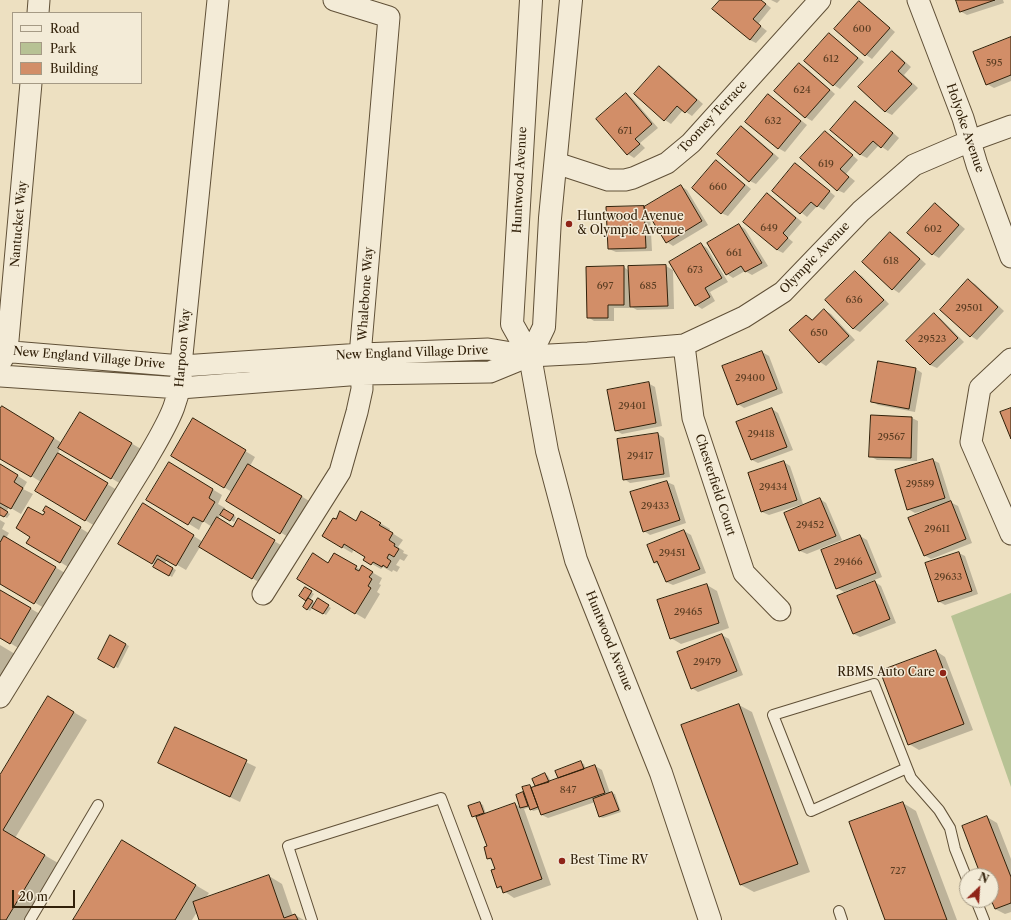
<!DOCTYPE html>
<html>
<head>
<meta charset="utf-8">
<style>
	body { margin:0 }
	#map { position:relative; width:1011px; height:920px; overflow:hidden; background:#ede0c1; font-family:"Libre Caslon Text",serif }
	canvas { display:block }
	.legend { position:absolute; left:12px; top:12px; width:130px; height:72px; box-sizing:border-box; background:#f3ebd7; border:1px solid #a59a85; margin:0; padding:5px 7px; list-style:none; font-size:12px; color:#312009 }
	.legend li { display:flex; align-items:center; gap:8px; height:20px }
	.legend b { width:20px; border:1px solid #a59a85 }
	.north { position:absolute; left:959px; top:868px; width:40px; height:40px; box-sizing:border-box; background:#f3ebd7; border:1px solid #a59a85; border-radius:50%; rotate:25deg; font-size:11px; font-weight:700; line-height:16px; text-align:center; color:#312009 }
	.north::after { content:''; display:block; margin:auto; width:14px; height:18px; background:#8f2418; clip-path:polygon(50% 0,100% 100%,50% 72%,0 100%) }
	.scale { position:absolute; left:12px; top:890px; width:63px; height:18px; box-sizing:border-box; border:2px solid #312009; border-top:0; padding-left:5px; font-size:12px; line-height:14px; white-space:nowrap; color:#312009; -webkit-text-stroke:3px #f3ebd7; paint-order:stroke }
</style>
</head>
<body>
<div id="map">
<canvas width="1011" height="920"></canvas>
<ul class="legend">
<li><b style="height:5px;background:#f3ebd7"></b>Road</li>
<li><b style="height:11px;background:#b7c294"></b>Park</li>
<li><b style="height:11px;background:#d28e68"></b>Building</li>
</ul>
<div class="north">N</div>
<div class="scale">20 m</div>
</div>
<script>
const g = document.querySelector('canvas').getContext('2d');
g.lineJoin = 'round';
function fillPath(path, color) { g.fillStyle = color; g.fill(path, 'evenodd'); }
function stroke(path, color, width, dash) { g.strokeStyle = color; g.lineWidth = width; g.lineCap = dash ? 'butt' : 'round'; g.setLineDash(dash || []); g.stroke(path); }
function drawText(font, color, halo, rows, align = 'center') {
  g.font = font + ' "Libre Caslon Text",serif'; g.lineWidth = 3; g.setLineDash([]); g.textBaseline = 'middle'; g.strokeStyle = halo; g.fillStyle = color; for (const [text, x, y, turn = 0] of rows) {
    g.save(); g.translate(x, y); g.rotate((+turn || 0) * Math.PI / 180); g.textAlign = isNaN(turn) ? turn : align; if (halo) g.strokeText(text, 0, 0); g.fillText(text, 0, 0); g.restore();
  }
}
fillPath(new Path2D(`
	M1011,593V787L951,616Z`), '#b7c294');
fillPath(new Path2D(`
	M721,0H761L771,8L758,24L767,31L756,43L750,40Z
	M771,0H780L777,3Z
	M957,0H1003L1004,3L967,15L960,11Z
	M859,2L865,6L895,32L872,59L866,55Z
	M829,34L835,38L864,62L840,89L834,85L806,61Z
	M1011,38V81L994,88L987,84Z
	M893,52L899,56L911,67L904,75L918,88L892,115L886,112L860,87Z
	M799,64L805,67L835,94L812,121L805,117Z
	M659,67L666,71L703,104L692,116L683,110L671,124L665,120L636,94Z
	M626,94L632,98L658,128L640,143L645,148L634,158L628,154L597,119Z
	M768,95L774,99L807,125L785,152L778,148Z
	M855,102L862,106L899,138L888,151L879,145L867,158L861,155L832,130Z
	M742,127L748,131L779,158L756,184L750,181Z
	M825,132L831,136L858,160L846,174L855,181L844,193L837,190Z
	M716,162L722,165L751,189L728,216L721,213Z
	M795,164L801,168L835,196L824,210L817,206L807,217L773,190Z
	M681,186L687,190L708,225L673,246L667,242L650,214L652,251L616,252L609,249L643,207L645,208Z
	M767,194L774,198L802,222L788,238L793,242L783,253L777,250Z
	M935,204L941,208L965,229L939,258L932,254Z
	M739,225L745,229L768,266L752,275L745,271L733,278L727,274Z
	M891,233L897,237L926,264L899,293L893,289Z
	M701,244L707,248L728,282L710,292L715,301L702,309L696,305Z
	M666,266L673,270L674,309L637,310L630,306V308H614V321H594L588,317L624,267L629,271V267Z
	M855,272L862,276L889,304L860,332L854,329L826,300Z
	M969,281L975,284L1004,311L977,340L971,336L942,310Z
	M824,310L831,314L855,340L826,366L820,362L806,316L812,320Z
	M934,315L940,318L964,342L937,368L930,365Z
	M762,352L769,356L783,393L744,408L738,404L724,367Z
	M879,362L916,369L922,373L915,412L878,405L872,401Z
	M648,383L655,387L662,426L622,434L615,430Z
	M2,407L62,443L80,413L141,449L121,484L61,448L57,454L117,490L95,526L36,491L41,482L0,457V411Z
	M772,409L778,413L793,450L758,463L752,460Z
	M912,418L918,421L917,461L877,460L870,456Z
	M194,420L255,457L250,466L311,502L290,538L227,501L232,492L172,456Z
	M658,434L664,438L670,477L630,483L624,479Z
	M933,460L939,463L951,501L950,502L958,506L972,543L931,559L924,555L942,506V505L915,513L908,509Z
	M784,462L790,466L803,504L769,515L762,512Z
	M0,464L27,482L23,489L33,494L21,514L9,507L6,512L10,514L7,518L0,514Z
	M179,469L222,495L218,504L225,508L224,510L236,517L234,522L221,514L218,519L233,528L238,519L284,547L262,584L200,547L186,570L167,559L165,564L176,570L172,577L155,566L156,565L120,543L153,510L203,542L212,527L203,521L199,530L148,499Z
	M667,482L674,485L686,523L650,535L644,531L632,493Z
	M820,499L826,503L842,540L807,554L800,551L785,513Z
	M362,512L390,529L389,531L403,540L398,547L404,551L403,553L408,555L404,561L400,559L396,565L400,567L397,572L393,570L392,572L383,567L381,569L365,560L367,557L354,549L352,553L323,536L356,522Z
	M56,513L90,534L70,568L28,543L43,517Z
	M0,520L5,523L2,529L9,533L6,538L65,573L44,608L0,582Z
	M684,531L691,535L706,573L673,585L666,582L660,566L654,562Z
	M860,536L867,540L882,577L844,592L837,588Z
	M959,553L965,556L978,594L945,605L938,601Z
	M334,554L361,570L363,567L382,578L379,584L381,585L377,592L380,594L365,619L298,579L329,564Z
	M875,582L881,586L896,623L860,637L854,634L839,597Z
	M707,585L717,591L729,628L681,644L671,638Z
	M305,588L314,594L310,600L316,604L318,600L331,608L326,615L313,607L310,611L304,607L308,601L300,596Z
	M0,591L40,614L20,649L0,637Z
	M722,635L729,639L743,675L698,692L692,688Z
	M111,637L129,646L118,668L99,659Z
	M0,645L15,654L0,679Z
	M936,651L945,657L973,730L919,750L909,744Z
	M48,697L87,720L15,838L58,863L24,920H0V777Z
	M739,705L752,712L810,872L754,892L741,885L682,725Z
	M176,728L256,767L240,802L159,763Z
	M581,763L584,764L586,770L595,766L602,770L610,793H612L615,794L621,812L603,818L600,817L595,802L548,818L542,815L540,809L533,811L530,807L524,809L551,885L514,898L498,887L496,870L492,861L488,858V847L477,817L473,816L480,803L483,805L486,814L515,804L520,807L517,795L524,793L530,786L533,787H537L536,786L545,774L548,776L551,782L561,778H559Z
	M903,803L916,811L957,920H886Z
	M987,817L997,823L1011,859V912L1005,914L995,909L991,897V876H983Z
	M122,842L209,893L205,899L269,876L282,884L293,916L295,915L304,920H200L197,912L192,920H74Z`), '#0003');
const building = new Path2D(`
	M720,0H761L766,4L753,19L761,26L750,40L712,9Z
	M956,0H995L960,12Z
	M859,1L890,28L865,56L834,29Z
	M829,33L858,58L833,86L804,61Z
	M1011,37V75L986,85L973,52Z
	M892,51L905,63L898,71L912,84L885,112L858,87Z
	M799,63L830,90L805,118L774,91Z
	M659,66L697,100L685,113L677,106L664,121L634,94Z
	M626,93L652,124L635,139L640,144L627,155L596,119Z
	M768,94L801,121L778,149L745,122Z
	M855,101L893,133L881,148L873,141L860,155L830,130Z
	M741,126L773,154L749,182L717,154Z
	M825,131L853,155L840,169L849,177L837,191L800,158Z
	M716,160L745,185L721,214L692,188Z
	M795,163L830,191L817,207L811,202L800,214L772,191Z
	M681,185L702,221L666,243L644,207Z
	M767,193L796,218L783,233L788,238L777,250L743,222Z
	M935,203L959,225L932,255L907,233Z
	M644,206L646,248L608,249L606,207Z
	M739,224L762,263L745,272L741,266L726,275L707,243Z
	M890,232L920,259L892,290L862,262Z
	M701,243L722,278L705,288L710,297L695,306L669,262Z
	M666,265L668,306L630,307L628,266Z
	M624,266V305H608V318H587L586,267Z
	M855,271L884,300L853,329L825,300Z
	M968,279L998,307L970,337L940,310Z
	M824,309L849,336L819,363L789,330L806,315L812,320Z
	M934,313L958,338L930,365L906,341Z
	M762,351L777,389L737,405L722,366Z
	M878,361L916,368L909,409L871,402Z
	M649,382L656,423L615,431L607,390Z
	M2,406L54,438L31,477L0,459V409Z
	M772,408L787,447L751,460L736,422Z
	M1011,408V439L1000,412Z
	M80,412L132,443L111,479L58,448Z
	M871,415L912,417L911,458L869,457Z
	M193,418L246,450L224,488L171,456Z
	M658,433L664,474L623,480L617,439Z
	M58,453L108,483L85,521L35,491Z
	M933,459L945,498L907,510L895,470Z
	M784,461L797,500L761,512L748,473Z
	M169,462L213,489L209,498L215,502L203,522L193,517L188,525L146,500Z
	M0,464L18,475L14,482L23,488L11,509L0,503Z
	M248,464L302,496L280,534L226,501Z
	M667,481L680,520L643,532L630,492Z
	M820,498L836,536L799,551L784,513Z
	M951,501L966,539L924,556L908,518Z
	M143,503L194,535L176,566L157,555L152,564L118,544Z
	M46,506L81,527L60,563L26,543L30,537L16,528L28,507L43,515L45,512L43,511Z
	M0,507L8,512L4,517L0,515Z
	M224,509L234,515L230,521L220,515Z
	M340,511L356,521L361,511L381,523L379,525L393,533L389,540L395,544L394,546L399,549L394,557L389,554L387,558L391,561L387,568L383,565L382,567L373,562L371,565L363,560L365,557L344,544L342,548L322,536L333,518L336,519Z
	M217,517L233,527L238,518L275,540L252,579L199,547Z
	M684,530L700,569L666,582L657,561L654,563L647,545Z
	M860,535L876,573L836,589L821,550Z
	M4,536L56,567L34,604L0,584V543Z
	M959,552L972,591L938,602L925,563Z
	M313,553L328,563L334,553L357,566L355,569L359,571L362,565L373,572L369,577L372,579L368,586L371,588L355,614L297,579Z
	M158,559L173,568L169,576L153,567Z
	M875,581L890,619L853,634L837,596Z
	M707,584L719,623L670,639L657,600Z
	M305,587L312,591L306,601L299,596Z
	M0,590L31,608L10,644L0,638Z
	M308,598L313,601L307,610L303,607Z
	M318,598L329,605L323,614L312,608Z
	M722,634L737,671L691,689L677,652Z
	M110,635L126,644L114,668L98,659Z
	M936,650L964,724L908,745L880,671Z
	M48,696L74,712L3,830L45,855L6,920H0V775Z
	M739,704L798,864L740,885L681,725Z
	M175,727L247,760L230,797L158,763Z
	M581,761L584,769L558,778L555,771Z
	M595,765L605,793L541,815L531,788Z
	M545,773L549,782L535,786L532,779Z
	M530,785L538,807L530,810L522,787Z
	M523,792L528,806L520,808L516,795Z
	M612,792L619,810L599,817L593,799Z
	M480,802L484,813L472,817L468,806Z
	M903,802L947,920H885L849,822Z
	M515,803L542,879L503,893L501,886L497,888L491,870L495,869L491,858L487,859L484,847L487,846L476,817Z
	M987,816L1011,877V903L995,909L991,900V876H981L962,826Z
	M122,840L196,885L175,920H73Z
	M269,875L284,918L295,914L298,920H199L193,902Z`);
fillPath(building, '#d28e68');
stroke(building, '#312009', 1);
const service = new Path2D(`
	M907,768L811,811L773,715L874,684L907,768L911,778L939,810L950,828L955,849L967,879
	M976,900L984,920
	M839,911L842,920
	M30,920L98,805
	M312,920L288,846L441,798L487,920`);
const minor = new Path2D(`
	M918,0L963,118L977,165L1011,257
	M38,13L39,0
	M556,163L608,180H625L633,178L667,163L691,143L820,0
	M684,345L693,418L744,573L780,610
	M0,351L182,366L362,354L488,349L530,356L588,353L684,345L744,317L783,292L861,211L914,165L970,141L1011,126
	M1011,359L980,388L971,442L1011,534
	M0,363L7,351L31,83
	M0,376L180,388L362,374L490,372L529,356
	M263,594L340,472L357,412L362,389L361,344L389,17L334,0
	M0,697L145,462C167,424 183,401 182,355L218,0`);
const tertiary = new Path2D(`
	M531,0L512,324L530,356L547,451L576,560L661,773L710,920
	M530,356L544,327L550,218L571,0`);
stroke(service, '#605037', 12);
stroke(minor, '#605037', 23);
stroke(tertiary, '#605037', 24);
stroke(service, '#f3ebd7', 10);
stroke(minor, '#f3ebd7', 21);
stroke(tertiary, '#f3ebd7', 22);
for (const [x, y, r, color] of [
	[569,224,4,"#8f2418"],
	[943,673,4,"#8f2418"],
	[562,861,4,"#8f2418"]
]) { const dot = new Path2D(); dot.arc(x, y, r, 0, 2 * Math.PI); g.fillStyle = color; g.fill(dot); stroke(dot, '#f3ebd7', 1.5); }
drawText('10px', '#593c21', null, [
	["600",862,29],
	["612",831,59],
	["595",994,63],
	["624",802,90],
	["632",773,121],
	["671",625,131],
	["619",826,164],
	["660",718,187],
	["649",769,228],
	["602",933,229],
	["661",734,253],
	["618",891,261],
	["673",695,270],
	["697",605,286],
	["685",648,286],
	["636",854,300],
	["29501",969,308],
	["650",819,333],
	["29523",932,339],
	["29400",750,378],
	["29401",632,406],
	["29418",761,434],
	["29567",891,437],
	["29417",640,456],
	["29589",920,484],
	["29434",773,487],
	["29433",655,506],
	["29452",810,525],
	["29611",937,529],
	["29451",672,553],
	["29466",848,562],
	["29633",948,577],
	["29465",688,612],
	["29479",707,662],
	["847",568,790],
	["727",898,871]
]);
drawText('12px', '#312009', '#f3ebd7', [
	["Toomey Terrace",713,117,-47],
	["Holyoke Avenue",965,128,71],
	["Huntwood Avenue",520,180,-87],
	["Nantucket Way",19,224,-85],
	["Olympic Avenue",815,258,-46],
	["Whalebone Way",366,294,-86],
	["Harpoon Way",183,348,-85],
	["New England Village Drive",412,353,-2],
	["New England Village Drive",89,358,5],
	["Chesterfield Court",715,485,72],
	["Huntwood Avenue",609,641,68]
]);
drawText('12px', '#312009', '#f3ebd7', [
	["Huntwood Avenue",577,217],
	["& Olympic Avenue",577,231],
	["RBMS Auto Care",935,673,"right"],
	["Best Time RV",570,861]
], 'left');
</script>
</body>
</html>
